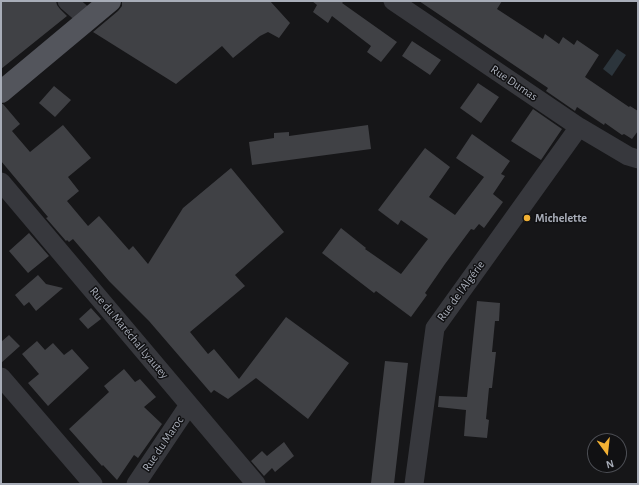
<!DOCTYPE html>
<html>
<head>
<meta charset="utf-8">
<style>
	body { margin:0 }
	#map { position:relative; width:639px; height:485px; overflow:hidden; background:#161618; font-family:"Alegreya Sans",sans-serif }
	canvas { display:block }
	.frame { position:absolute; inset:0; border:2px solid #a8adb8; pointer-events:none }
	.north { position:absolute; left:587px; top:433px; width:40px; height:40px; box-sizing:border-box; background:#111113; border:1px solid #4d4f55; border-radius:50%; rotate:165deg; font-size:11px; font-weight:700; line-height:16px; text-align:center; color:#a8adb8 }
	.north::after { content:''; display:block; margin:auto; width:14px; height:18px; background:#f2b134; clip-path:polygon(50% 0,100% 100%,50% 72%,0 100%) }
</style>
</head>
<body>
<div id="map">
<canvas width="639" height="485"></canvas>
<div class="frame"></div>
<div class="north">N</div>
</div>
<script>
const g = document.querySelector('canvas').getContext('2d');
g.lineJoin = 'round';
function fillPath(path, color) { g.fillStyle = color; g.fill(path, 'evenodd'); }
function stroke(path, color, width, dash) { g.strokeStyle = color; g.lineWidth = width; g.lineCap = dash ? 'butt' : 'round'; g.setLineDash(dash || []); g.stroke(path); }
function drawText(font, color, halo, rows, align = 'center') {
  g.font = font + ' "Alegreya Sans",sans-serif'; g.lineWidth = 3; g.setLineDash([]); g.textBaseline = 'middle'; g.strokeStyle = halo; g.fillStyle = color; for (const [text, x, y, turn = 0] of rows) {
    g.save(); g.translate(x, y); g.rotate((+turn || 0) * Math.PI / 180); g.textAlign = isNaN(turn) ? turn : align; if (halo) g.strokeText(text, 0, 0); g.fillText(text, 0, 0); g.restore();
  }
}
fillPath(new Path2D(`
	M617,49L626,55L612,76L603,69Z`), '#2c353c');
fillPath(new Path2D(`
	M1,1H56L57,5L60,9L67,16L1,69Z
	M122,1H270L290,23L279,38L268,32L260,36L233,58L222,46L176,84L93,32L118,11L122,6Z
	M312,1H344L342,3L397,42L381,62L367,52L371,46L332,16L328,23L313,12L317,5Z
	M419,1H502L497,9L543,39L545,34L559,44L563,37L574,45L577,40L599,55L585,77L629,107L630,106L638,111V131L632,139L624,134L622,135L605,123L604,125L577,107L575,111L546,91L548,88Z
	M412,41L441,60L430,75L402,56Z
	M478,83L499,97L481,123L460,108Z
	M54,86L71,100L55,117L39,103Z
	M1,104H3L20,124L12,131L30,152L63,125L91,158L68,177L79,191L67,201L88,226L99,216L129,250L133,246L148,264L183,208L231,168L284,232L235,275L245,286L190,332L208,354L214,349L239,379L286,317L349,363L308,419L256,378L228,399L214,390L211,393L149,321L109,281L73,239L69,242L67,240L66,241L46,218L48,217L1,161Z
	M533,109L562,129L541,160L511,141Z
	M368,125L371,149L252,165L249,142L274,138V133L289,132V136Z
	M472,134L510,161L501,174L505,176L493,194L503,202L484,228L479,224L474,230L471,229L445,264L425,293L427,295L411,317L376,291L374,293L322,253L341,228L366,248L365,249L401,274L428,239L401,220L398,225L378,210L425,148L450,167L429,197L455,215L484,177L456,158Z
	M29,233L49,256L28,273L9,251Z
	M38,275L46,284L63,288L36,311L29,302L24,306L15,295Z
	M477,301L500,303L499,321H495L492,352H496L492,388H489L486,419L489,420L487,438L464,436L466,410L438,407L439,396L467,397Z
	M91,308L101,319L88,329L79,319Z
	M9,335L20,346L1,363V342Z
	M37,341L45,350L53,343L64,355L72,349L89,368L48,406L28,383L39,374L22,354Z
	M385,361L408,363L394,484L371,483Z
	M124,369L135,382L140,379L156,397L144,407L162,424L138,458L134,455L117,480L103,465L102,466L69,429L109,392L104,386Z
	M284,442L294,456L275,472L272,468L264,476L251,461L262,451L267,456Z`), '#404145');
stroke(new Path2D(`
	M67,1L88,19
	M393,1L579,127L628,156L638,159
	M1,182L256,484
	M1,377L93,484
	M136,484L189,405
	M414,484L435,328L579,127`), '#37383d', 19);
stroke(new Path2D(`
	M1,92L110,1`), '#53555c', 22);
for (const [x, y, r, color] of [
	[527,218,4,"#f2b134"]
]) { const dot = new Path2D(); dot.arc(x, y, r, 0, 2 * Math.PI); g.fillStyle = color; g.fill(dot); stroke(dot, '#111113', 1.5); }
drawText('12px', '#a8adb8', '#111113', [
	["Rue Dumas",514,83,34],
	["Rue de l'Algérie",461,291,-54],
	["Rue du Maréchal Lyautey",129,333,50],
	["Rue du Maroc",163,444,-56]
]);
drawText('bold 12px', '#a8adb8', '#111113', [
	["Michelette",535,218]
], 'left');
</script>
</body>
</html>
